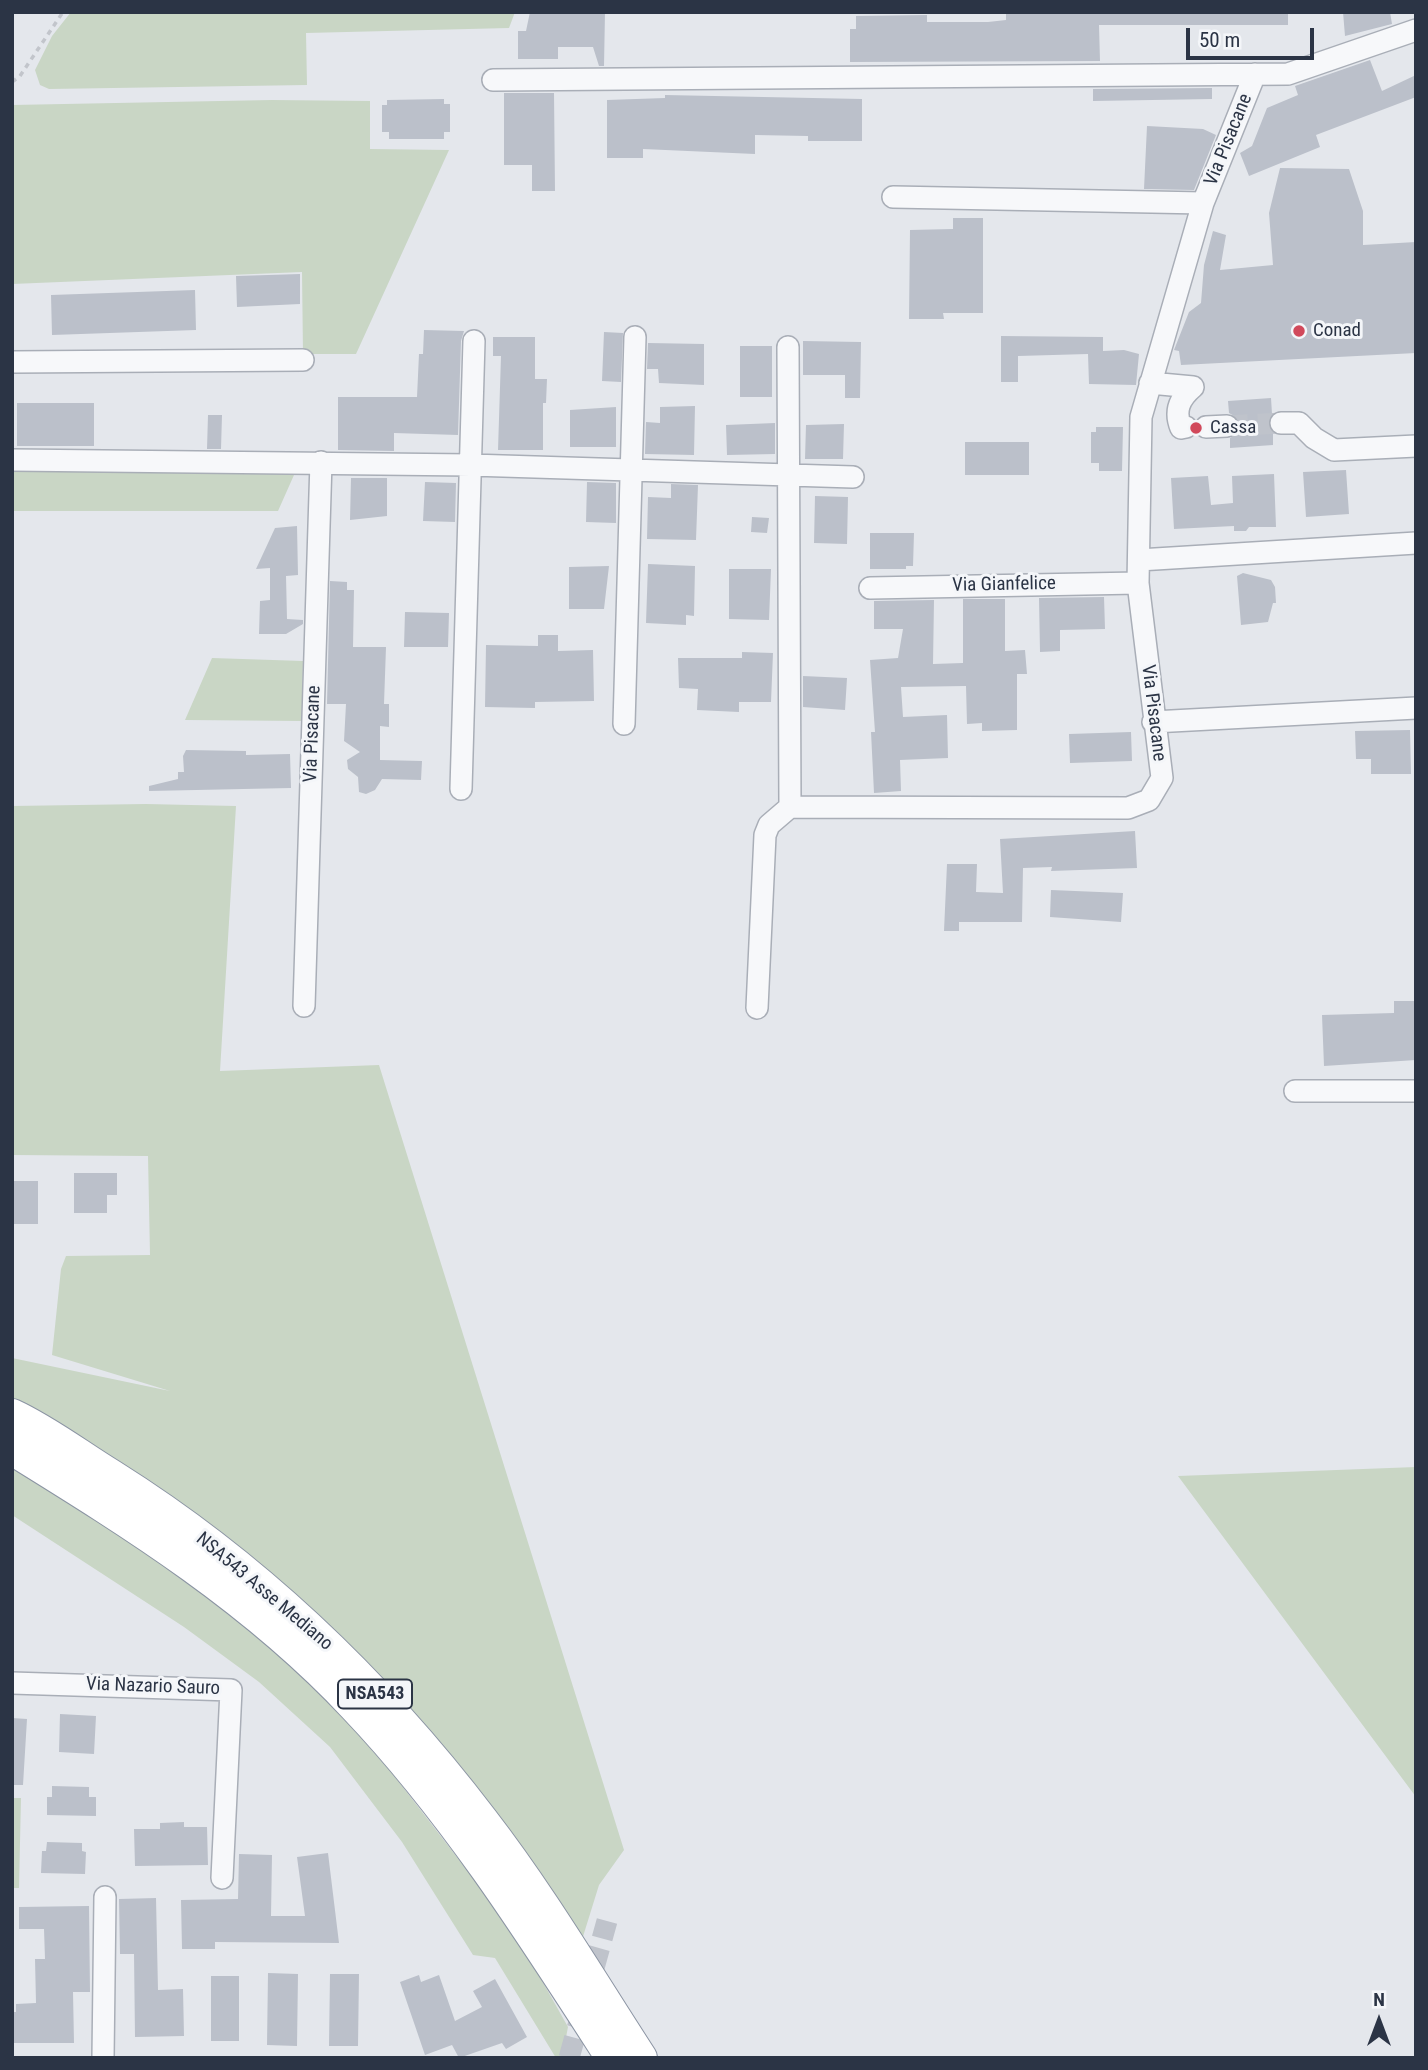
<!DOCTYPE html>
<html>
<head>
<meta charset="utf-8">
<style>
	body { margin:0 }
	#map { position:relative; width:1428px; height:2070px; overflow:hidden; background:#e4e7ec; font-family:"Roboto Condensed",sans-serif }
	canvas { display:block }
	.frame { position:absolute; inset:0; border:14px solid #2b3445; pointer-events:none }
	.north { position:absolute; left:1344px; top:1986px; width:70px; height:70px; -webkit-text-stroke:5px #f4f6f9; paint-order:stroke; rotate:0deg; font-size:19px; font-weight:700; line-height:28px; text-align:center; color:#2b3445 }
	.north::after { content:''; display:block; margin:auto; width:24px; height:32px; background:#2b3445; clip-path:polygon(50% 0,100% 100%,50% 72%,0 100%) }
	.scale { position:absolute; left:1186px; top:28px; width:128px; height:32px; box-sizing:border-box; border:4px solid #2b3445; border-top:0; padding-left:9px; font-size:21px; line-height:24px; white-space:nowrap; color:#2b3445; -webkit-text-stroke:5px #f4f6f9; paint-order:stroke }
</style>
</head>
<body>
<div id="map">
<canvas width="1428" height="2070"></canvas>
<div class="frame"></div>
<div class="north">N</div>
<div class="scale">50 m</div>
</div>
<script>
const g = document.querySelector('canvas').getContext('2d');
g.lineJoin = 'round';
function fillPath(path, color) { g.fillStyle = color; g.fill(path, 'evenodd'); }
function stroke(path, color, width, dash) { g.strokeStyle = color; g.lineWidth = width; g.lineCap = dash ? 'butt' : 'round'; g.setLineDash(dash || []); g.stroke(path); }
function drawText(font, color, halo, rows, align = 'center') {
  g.font = font + ' "Roboto Condensed",sans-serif'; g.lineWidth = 6; g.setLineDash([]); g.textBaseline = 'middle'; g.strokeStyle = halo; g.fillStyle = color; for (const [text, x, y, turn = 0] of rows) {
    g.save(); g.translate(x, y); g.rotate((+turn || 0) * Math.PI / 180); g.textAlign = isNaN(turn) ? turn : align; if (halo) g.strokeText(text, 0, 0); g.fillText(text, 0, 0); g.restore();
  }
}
fillPath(new Path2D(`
	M71,12H515L509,28L306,33L307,85L49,89L40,85L35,70L52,36Z
	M272,100L370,101V149L449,150L356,354H303L302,272L12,284V105Z
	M298,466L278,511H12V468Z
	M212,658L303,661L302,721L185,720Z
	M146,804L236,806L220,1071L379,1065L624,1850L599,1885L581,1943L488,1812L12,1418V1358L170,1391L52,1355L61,1269L66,1256L150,1255L148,1156L12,1155V806Z
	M12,1460L70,1494L257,1634L332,1705L392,1773L487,1896L531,1961L568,2027L562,2058H556L495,1958L473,1955L402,1842L330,1747L259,1682L184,1627L12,1515Z
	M1416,1467V1797L1178,1476Z
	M12,1798H21L19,1888H12Z`), '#c9d6c5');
fillPath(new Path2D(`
	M530,12H605L604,66H599L593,47H558V59H518V31H526Z
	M1006,12H1288V25H1099L1100,61L850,62V29H856V16L927,15V22H988L1006,20Z
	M1343,12H1390L1392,24L1345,36Z
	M1370,60L1382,91L1416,75V97L1316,135L1320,147L1249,176L1240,153L1252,146L1267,108L1298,95L1295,86Z
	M1212,88V99L1093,101V89Z
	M504,93H554L555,191H532V165H504Z
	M665,95L862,99V141H808V136L755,135V154L643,149V158H607V100L665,98Z
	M444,99V104H450V132H444V139H389V132H382V105H387V100Z
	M1147,126L1203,129L1216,135L1194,190L1144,189Z
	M1280,168L1349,169L1363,211V245L1416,242V353L1181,365L1179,351L1174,350L1189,312L1201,303L1204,265L1213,231L1226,235L1220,270L1273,265L1269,213Z
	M953,218H983V313H943L944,319H909L910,230L953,229Z
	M300,274V304L237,307L236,276Z
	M195,290L196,330L52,335L51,295Z
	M424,330L464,331L461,341L458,435L394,433V451L338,450V397H417L419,354H423Z
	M604,332L623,333L621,382L602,381Z
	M1001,336L1103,337V351L1124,350L1139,354L1136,385L1089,384L1088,354L1018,356V382H1001Z
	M493,337H535V379H547L546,403H543V450H498L501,356H493Z
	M803,341L861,342L860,398H845V375H803Z
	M648,343L704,344V385L659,383L658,369H647Z
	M740,346H772V397H740Z
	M1271,398L1272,414L1268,424L1273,433V445L1230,448V438L1238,433L1240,426L1238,418L1229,413L1228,401Z
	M17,403H94V446H17Z
	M695,406L694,455L645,454L646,422L660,423V407Z
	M616,407V447H570V410Z
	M208,415H222L221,449H207Z
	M775,423V454L727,455L726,425Z
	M844,424L843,459H805L806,425Z
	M1096,427H1123L1122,471H1099V463H1091V432H1096Z
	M965,442H1029V475H965Z
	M1346,470L1349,514L1306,517L1303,472Z
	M1274,474L1276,527H1249L1246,531H1234V526L1174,529L1171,478L1208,476L1211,505L1233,503L1232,476Z
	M351,478H387V516L350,520Z
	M425,482L456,483L455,522L423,521Z
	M587,482L616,483V523L586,522Z
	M671,484L698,485L696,540L647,539L648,497L671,498Z
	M815,496L848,497L847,544L814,543Z
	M752,517L769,518L767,533L751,532Z
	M297,526L298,575L286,576L287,619L303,620V624L286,634H259L260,601L270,600V568L256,569L275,528Z
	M870,533H914L913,566H906V569H870Z
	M648,564L695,566L694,616L686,615V625L646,623Z
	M609,566L604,609H569V567Z
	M729,569H771L769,620L729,619Z
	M1243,573L1271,580L1275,587L1276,603H1273L1268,622L1241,625L1237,576Z
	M330,581L347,582V590H354L353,647H386L384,704H389V727L380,726V760L422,761L421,780L382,779L375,790L366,794L359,792L358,777L348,769L347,760L360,752L344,741L346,704H327Z
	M1104,597L1105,629L1060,630V651L1040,652L1039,598Z
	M963,599H1005V651L1025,650L1027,674H1017V730L982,731V723L967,724L966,686L901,687L903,717L947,715L948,758L900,760L901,791L874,793L871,732H875L870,660L898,658L903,629H874V601L934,600L933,664L963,663Z
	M405,612L449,613L448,647H404Z
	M538,635H558V651L593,650L594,701L535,702V708L485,707L486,645L538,646Z
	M742,652L773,653L771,702H739V712L697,710L698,689L679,688L678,658H742Z
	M803,676L847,678L845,710L803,707Z
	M1410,730L1411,774H1371V759H1356L1355,731Z
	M1131,732L1132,761L1070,763L1069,734Z
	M186,750L246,751V755L290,754L291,788L149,791V786L178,779V772H184L183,756Z
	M1135,831L1137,868L1051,871L1052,867L1023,868L1022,922H959V931H944L947,864H977L976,892L1003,893L1000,839Z
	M1051,890L1123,893L1121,922L1050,917Z
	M1394,1001H1416V1060L1324,1066L1322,1015L1394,1013Z
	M74,1173H117V1195H107V1213H74Z
	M12,1181H38V1224H12Z
	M60,1714L96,1716L94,1754L59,1752Z
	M12,1718L27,1719L23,1785H12Z
	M52,1786L89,1787V1797H96V1816L47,1815V1797H52Z
	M184,1822V1827H207L208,1865L135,1866L134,1829H160V1823Z
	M47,1842L82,1843V1851L86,1852L85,1874L41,1873L42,1851H46Z
	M328,1853L339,1943L215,1942V1949H182L181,1900L238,1899L239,1854L272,1855L271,1916H305L297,1857Z
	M156,1898L158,1990L183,1989L184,2036L135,2037L134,1954H120L119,1899Z
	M89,1906L90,1992H73L74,2043H12V2012H16V2004L36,2003L35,1959H45L44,1929H19V1907Z
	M268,1973L298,1974L297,2046L267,2045Z
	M330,1974H359L358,2046H329Z
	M419,1975L421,1982L439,1975L455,2021L482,2007L473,1991L495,1979L527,2037L506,2049L502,2043L459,2058L452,2045L425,2055L400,1982Z
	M211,1976H239V2041H211Z`), '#bbc0ca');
stroke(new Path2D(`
	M1227,426L1281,423
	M569,2058L607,1921`), '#bfc3cb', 21, [21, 10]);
const minor = new Path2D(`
	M493,80L1288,74L1416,30
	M893,197L1203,203
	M788,347L790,807L1128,808L1149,800L1162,778L1138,583L1141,417L1203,203L1255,74
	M12,362L303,360
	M1150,383L1193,387
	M1281,423H1299L1314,438L1334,450L1416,446
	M1186,427L1181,428C1174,411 1179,399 1193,387
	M1206,427L1227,426
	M12,460L471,465L853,477
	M1139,560L1416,543
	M870,588L1138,583
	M1153,722L1416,708
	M624,724L635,337
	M461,789L474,341
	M304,1006L321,462
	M757,1008L765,835L769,825L790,807
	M1295,1091H1416
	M12,1683L231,1690L222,1878
	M103,2058L105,1897`);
const highway = new Path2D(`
	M12,1415C47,1431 79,1456 112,1476C255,1566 379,1685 482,1820C540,1895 589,1978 641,2058
	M12,1449C135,1525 255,1600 355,1707C455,1812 534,1937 612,2058`);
stroke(minor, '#a9aeb7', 24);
stroke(highway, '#8b94a3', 34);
stroke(new Path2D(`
	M12,82L20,76L63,12`), '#c2c5cb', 3.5, [5, 5]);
stroke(minor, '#f7f8fa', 21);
stroke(highway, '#fff', 32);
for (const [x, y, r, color] of [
	[1299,331,7,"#d1495b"],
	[1196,428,7,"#d1495b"]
]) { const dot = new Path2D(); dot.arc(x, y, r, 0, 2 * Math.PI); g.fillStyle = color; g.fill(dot); stroke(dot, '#f4f6f9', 2.5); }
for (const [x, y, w] of [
	[375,1694,74]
]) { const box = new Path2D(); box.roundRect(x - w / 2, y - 14.5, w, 29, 5); g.fillStyle = '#f4f6f9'; g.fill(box); stroke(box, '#2b3445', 2); }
drawText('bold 18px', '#2b3445', null, [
	["NSA543",375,1694]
]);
drawText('19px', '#2b3445', '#f4f6f9', [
	["Via Pisacane",1229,140,-68],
	["Via Gianfelice",1004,585,-1],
	["Via Pisacane",1153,713,83],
	["Via Pisacane",313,734,-88],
	["NSA543 Asse Mediano",264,1592,40],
	["Via Nazario Sauro",153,1687,2]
]);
drawText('19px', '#2b3445', '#f4f6f9', [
	["Conad",1313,331],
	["Cassa",1210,428]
], 'left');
</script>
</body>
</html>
